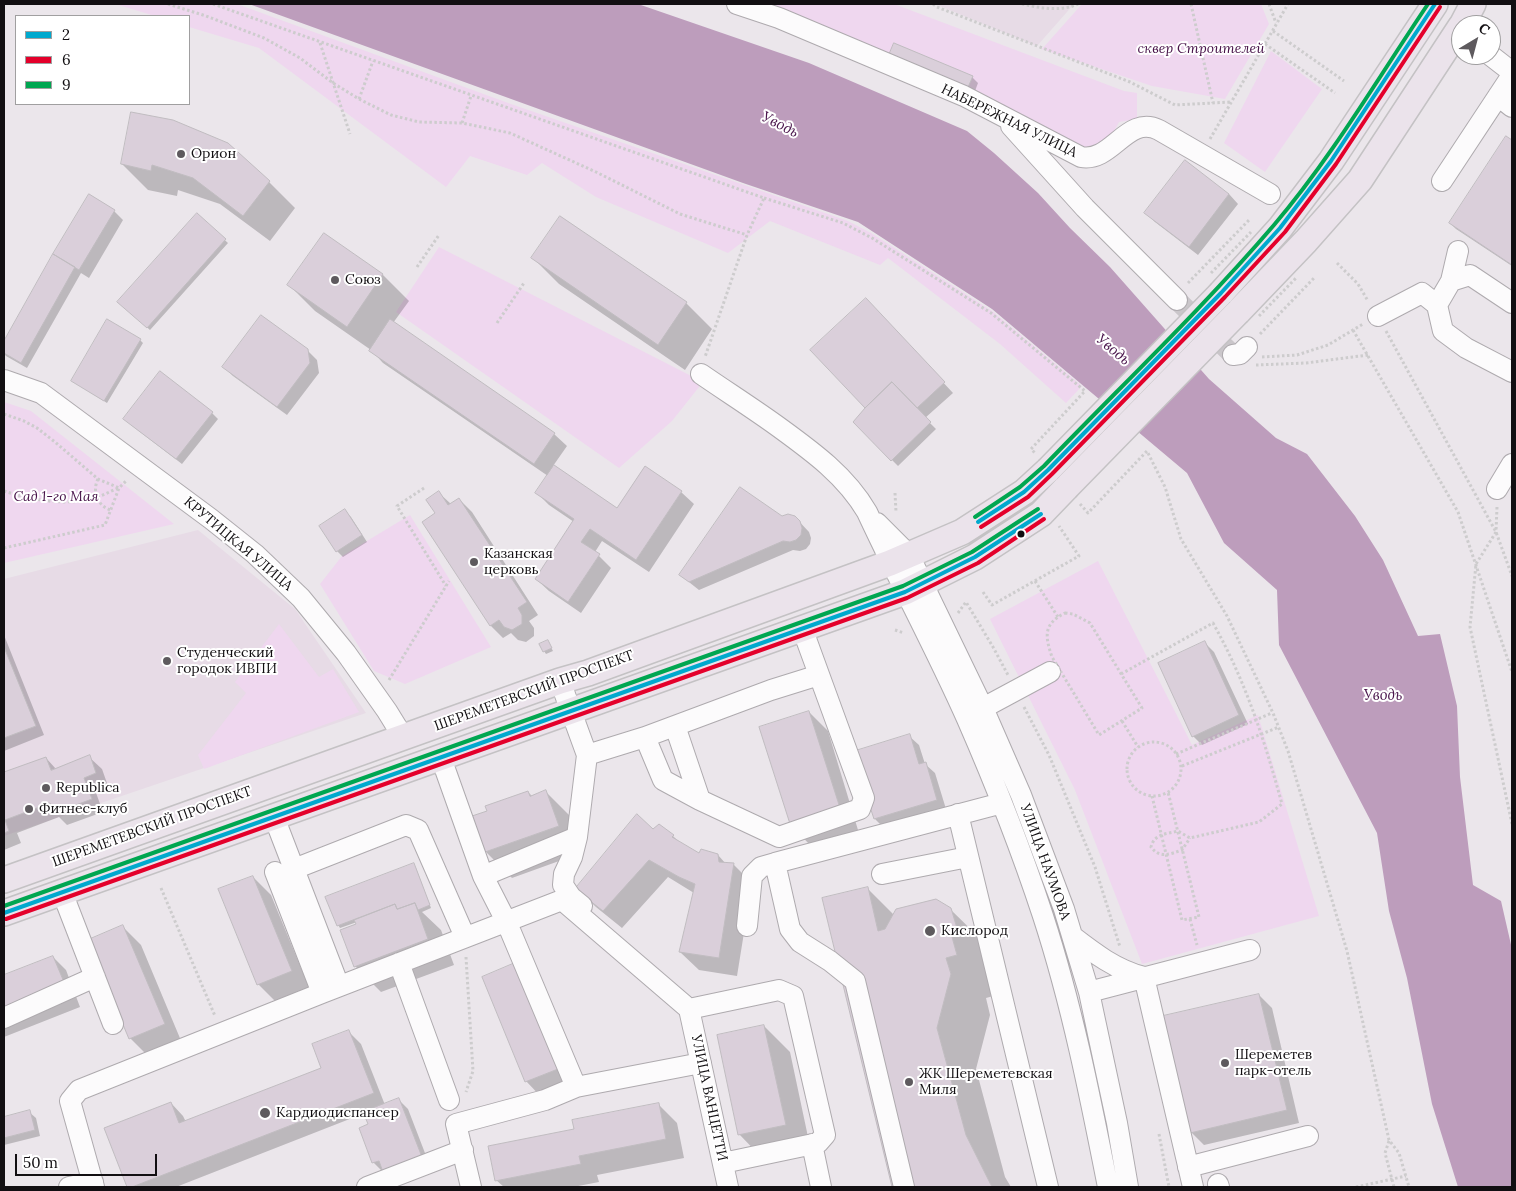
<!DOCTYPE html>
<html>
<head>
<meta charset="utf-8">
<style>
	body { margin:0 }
	#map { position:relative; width:1516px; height:1191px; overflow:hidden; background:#ebe6eb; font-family:Lora,serif }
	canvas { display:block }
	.frame { position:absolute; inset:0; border:5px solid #120f12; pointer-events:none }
	.legend { position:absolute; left:15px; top:15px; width:175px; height:90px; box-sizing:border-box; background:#fff; border:1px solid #a09fa0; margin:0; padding:6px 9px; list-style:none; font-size:15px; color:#120f12 }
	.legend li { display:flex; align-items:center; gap:10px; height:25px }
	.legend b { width:25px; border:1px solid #a09fa0 }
	.north { position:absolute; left:1451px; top:15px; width:50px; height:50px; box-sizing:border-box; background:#fff; border:1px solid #a09fa0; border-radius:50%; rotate:37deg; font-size:14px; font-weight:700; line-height:20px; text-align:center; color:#120f12 }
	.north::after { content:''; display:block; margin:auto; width:18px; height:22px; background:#5e5a5e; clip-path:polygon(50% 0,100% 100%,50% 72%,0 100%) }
	.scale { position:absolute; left:15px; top:1154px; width:142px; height:22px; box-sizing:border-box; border:2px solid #120f12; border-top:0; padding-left:6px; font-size:15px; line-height:18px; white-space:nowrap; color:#120f12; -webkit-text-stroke:4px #fff; paint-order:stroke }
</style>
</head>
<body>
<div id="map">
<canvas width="1516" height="1191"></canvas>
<div class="frame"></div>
<ul class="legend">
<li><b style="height:6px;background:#00a9ce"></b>2</li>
<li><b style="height:6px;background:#e4002b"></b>6</li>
<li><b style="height:6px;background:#00a651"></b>9</li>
</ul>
<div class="north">С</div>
<div class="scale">50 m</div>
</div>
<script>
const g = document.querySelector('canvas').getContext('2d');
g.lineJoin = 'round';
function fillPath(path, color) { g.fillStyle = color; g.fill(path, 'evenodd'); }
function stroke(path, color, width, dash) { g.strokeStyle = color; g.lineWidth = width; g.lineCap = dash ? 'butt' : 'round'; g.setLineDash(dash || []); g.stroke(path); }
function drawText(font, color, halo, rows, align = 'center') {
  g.font = font + ' Lora,serif'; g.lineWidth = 4; g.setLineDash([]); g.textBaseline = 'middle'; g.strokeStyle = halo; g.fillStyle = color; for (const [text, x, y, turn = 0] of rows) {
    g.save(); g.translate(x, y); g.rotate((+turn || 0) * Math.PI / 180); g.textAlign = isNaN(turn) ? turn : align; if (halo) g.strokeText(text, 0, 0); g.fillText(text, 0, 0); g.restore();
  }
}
fillPath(new Path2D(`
	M935,4H1074L1037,46Z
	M198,530L295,609L366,713L4,836V579Z`), '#e7dbe6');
fillPath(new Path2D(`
	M115,4H237L511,104L848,221L871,233L992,311L1082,386L1066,403L1000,344L888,258L880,265L770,221L728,253L596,197L542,163L527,175L470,156L446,187L259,48L189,27V16H155Z
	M759,4H894L1124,91L1137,93V119L1119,122L1111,137L1090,149L1079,148Z
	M1082,4H1261L1269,24L1225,99L1152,86L1042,49Z
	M1271,51L1322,89L1265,172L1224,143Z
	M439,247L703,382L672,421L619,468L396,312Z
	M4,402L31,411L174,524L4,563Z
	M410,515L491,647L405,684L374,671L320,584L342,556Z
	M1098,561L1192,745L1258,715L1319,916L1142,964L1075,790L990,619Z
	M279,624L319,677L333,669L359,712L204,769L198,755L246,693L235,682Z`), '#efd7ef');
fillPath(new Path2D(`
	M249,4H638L809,63L967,131L994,153L1038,193L1070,228L1110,267L1209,379L1276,438L1307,454L1355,516L1383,560L1418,636L1440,634L1457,706L1460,777L1473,885L1501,901L1512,949V1187H1458L1432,1104L1407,978L1389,911L1377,833L1279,645L1277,590L1224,543L1187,473L992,309L858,222L743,183Z`), '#bd9dbc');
fillPath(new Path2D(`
	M895,44L972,77L978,83L972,99Z
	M132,113L269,182L295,208L270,241L220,204L178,190L177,196L148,190L122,164Z
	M1507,137L1512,141V266L1456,229L1450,223Z
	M1229,194L1238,204L1198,255L1155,222L1146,213Z
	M114,211L123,220L89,278L81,273L27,368L6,356L4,354V343L54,254Z
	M197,215L228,243L150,330L119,302Z
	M561,217L686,303L712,329L685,370L559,284L533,258Z
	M324,234L383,275L409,301L393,323L554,434L567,446L553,466L618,509L681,492L694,504L649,572L602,541L595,552L611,568L581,613L549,591L536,579L574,522L549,505L537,493L548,476L383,363L371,350L315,311L289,285Z
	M875,309L953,393L925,418L936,429L898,466L854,422L865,409Z
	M140,340L143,343L107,403L72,381Z
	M307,350L317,360L319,373L287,415L233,376L224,367Z
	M212,413L218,419L182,464L131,425Z
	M439,493L451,504L459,499L472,512L538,615L529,621L534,628V636L526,642L518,640L511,633L503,638L491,626L424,522L437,514Z
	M345,511L351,517L367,542L343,557L337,551L321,527Z
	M781,517H795L809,532L811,538L810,544L806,549L800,551L793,550L699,590L680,575Z
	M4,635L44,735L4,751Z
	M548,642L553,651L546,654L544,651Z
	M1205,643L1214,652L1248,724L1202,745L1193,736Z
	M809,712L828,731L858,830L810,845L792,826Z
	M909,736L919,745L925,764L935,773L946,809L884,828L875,819Z
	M89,757L102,769L108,786L95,790L103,812L67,825L59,817L17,833L21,843L4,850V774L46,758L56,769Z
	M528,792L532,796L546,792L572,818L584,852L512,878L486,852L488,811Z
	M653,831L673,836L681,844L699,855H718L726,864H733L752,883L737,976L699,970L680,952L694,893L668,877L622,928L596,907L577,889Z
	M413,865L416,868L431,908L422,912L441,930L454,965L381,992L355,966L357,922L340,928L338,925Z
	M253,877L271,895L310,990L277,1003L258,984Z
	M868,889L894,915L950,909L991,949L997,995L986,998L990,1015L976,1069L1005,1177L1011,1187H894L824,899Z
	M123,927L141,945L182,1043L149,1057L130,1038Z
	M53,957L66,970L80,1007L4,1037V977Z
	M515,965L576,1087L544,1100L526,1081Z
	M1259,995L1272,1008L1299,1123L1204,1145L1191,1132Z
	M764,1026L790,1052L811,1151L765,1161L739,1134Z
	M348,1031L361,1044L385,1105L399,1100L408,1109L430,1166L383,1172L373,1162L370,1125L365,1113L176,1187H129L106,1129L171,1103L183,1116L186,1122L323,1069Z
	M658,1104L677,1123L684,1158L597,1175L599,1182L573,1187H504L496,1180L575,1130Z
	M29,1112L36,1118L40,1136L4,1145V1119Z`), '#0003');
const building = new Path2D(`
	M894,43L973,76L965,94L887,60Z
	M131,112L173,120L228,143L270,181L243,216L193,178L152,165L151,171L121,164Z
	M1506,136L1512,140V265L1449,223Z
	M1185,160L1229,194L1189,247L1144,213Z
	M89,194L115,210L79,270L53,254Z
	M197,213L226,239L147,328L117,302Z
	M560,216L687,302L658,345L531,258Z
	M324,233L383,274L347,327L287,285Z
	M53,254L75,267L21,363L4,353V341Z
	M866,298L945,382L917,408L892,382L865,408L810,350Z
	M261,315L308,349L310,363L277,407L222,367Z
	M107,319L141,339L104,401L71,381Z
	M390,319L555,433L534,464L369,351Z
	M160,371L213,412L176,459L123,419Z
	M892,382L931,422L891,461L853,422L865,408Z
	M554,465L617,508L645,466L682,491L636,560L590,529L581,542L600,554L568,602L535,579L574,519L535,493Z
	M740,487L782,516L788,514L795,516L800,521L802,528L801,535L796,540L790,542L783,541L689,582L679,575Z
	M439,491L448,505L459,498L527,602L518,608L522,615V624L512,630L504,627L499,620L490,626L422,522L435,513L426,500Z
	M345,509L362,535L336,552L319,526Z
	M548,640L552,648L543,652L539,644Z
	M1205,641L1239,715L1192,737L1158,663Z
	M4,647L36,726L4,738Z
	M809,711L841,811L791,827L759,727Z
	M910,734L919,764L926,762L937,800L874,819L852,752Z
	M90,755L96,773L84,778L92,799L54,813L50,803L5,820L9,831L4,833V772L46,757L51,770Z
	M546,790L559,826L485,852L472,816L487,811L485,806L528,791L530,796Z
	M637,814L653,829L659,824L674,835L672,837L699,853L701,849L718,854L719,862L734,863L719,958L679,952L695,884L679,877L649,860L603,911L575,889Z
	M414,863L430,905L418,910L415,903L397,909L395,904L337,926L325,897Z
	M253,876L292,971L257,985L218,889Z
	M868,887L878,931L885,929L896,909L936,899L951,908L959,935L952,937L957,955L946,958L951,974L937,1028L966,1135L992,1187H892L822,898Z
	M415,903L428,939L354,967L340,930L356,924L354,920L395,904L397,909Z
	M123,925L165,1024L129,1039L88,940Z
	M53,956L69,994L4,1020V975Z
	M515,963L558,1069L525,1082L482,977Z
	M1259,994L1287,1110L1190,1133L1163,1016Z
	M764,1025L786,1125L738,1135L717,1035Z
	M349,1030L374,1093L132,1187H127L104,1128L171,1102L179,1123L321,1068L312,1044Z
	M399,1098L422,1157L383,1172L379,1161L372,1163L359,1128L368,1124L363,1112Z
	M659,1103L666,1139L579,1156L581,1164L495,1181L488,1146L574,1129L572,1120Z
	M30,1110L35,1130L4,1138V1117Z`);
fillPath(building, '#dacfda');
stroke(building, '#c0bcc0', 1);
stroke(new Path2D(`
	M1177,300L1233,355`), '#cac6ca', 20, [20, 10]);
const minor = new Path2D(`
	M737,4L779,18L964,96L1081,157C1112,163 1127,114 1159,130L1270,194
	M1490,55L1512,72
	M1498,96L1512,107
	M1011,126L1085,208L1177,300
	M1442,181L1512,75
	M1451,281L1458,251
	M1512,303L1470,275L1451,281L1437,305L1443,331L1466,348L1512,372
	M1378,316L1422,293L1437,305
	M1233,355L1240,354L1247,347
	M701,374C727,392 754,409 780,428C813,452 846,476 867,512C899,581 936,649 967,719C995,783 1021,849 1043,916C1072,1005 1090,1096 1108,1187
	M4,380L41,393L211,519L255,554L301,598L346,653L387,711L403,737
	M1497,489L1512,464
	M877,523L909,555L983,708L1021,795L1064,909L1089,992L1117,1123L1128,1187
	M560,681L587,755L577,837L572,857L564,874L563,885L571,897L582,906
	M983,708L1050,672
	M675,726L700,800
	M645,737L771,690L819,675
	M587,755L645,737L663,780L700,800L779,837L860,809L864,798L802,628
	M441,758L483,876
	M958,814L1048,1187
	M274,817L339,986
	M294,869L406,825L418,830L465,937
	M275,872L322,993
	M882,874L968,857
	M62,892L113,1024
	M747,926L752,876L761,867L775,863
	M1072,936C1094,953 1116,970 1144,977
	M399,963L449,1100
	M1144,977L1193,1187
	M1089,992L1250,950
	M689,1009L779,990L793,996L825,1135L818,1143L723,1163
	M689,1009L728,1187
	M4,1018L95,977
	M576,1087L507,923L483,876L577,837
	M812,1144L821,1187
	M1188,1167L1308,1136
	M1218,1184L1219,1187
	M69,1187L93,1182
	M94,1187L70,1101L79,1090L322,993L562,900L689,1009
	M367,1187L463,1150
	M471,1187L456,1124L545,1100L576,1087L701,1063
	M904,1187L855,981L830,961L800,942L790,929L775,863L1002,803`);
const major = new Path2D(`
	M1462,25L1473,4
	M1221,293L1280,228L1331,161L1435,4
	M1238,312L1306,241L1360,180L1461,26
	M4,880L560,681L588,673L890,563L962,532L1024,492L1048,470
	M4,913L905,592L975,557L1041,514L1066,488`);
stroke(minor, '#aeaaae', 22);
stroke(major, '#c4c2c4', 28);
stroke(new Path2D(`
	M168,4L206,16L264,38L300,58L333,83L359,99L391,115L419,122L462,123L510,133L596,172L680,214L747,235
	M213,4L764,198L747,235L705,357
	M933,4L937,7L1130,82L1175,105L1231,102
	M1022,4C1040,8 1061,12 1078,4
	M1191,4L1213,103
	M1269,4L1276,23
	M1273,31L1344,81
	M320,43L350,134
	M1265,44L1335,93
	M359,99L373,61
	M462,123L471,96
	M1210,139L1288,4
	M764,198L843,223L872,238L991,313L1085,391L1031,449L1035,453
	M1337,263L1358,284L1368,301
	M417,267L439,235
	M1188,283L1250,219
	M497,323L524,283
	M1353,330L1458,512L1512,672
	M1386,331L1496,532L1512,576
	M1260,334L1315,277
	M1262,357L1297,355L1328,345L1363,324
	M1256,365L1306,363L1368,355
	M4,414L24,421L37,428L55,442L98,479L119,488
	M98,479C92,491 97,506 111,510
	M424,488L397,506L446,586
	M4,491C31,500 69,507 97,497C104,495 111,491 118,488
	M895,493L896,512
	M1080,504L1088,513L1147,451L1165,487L1181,539L1227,616L1273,713L1288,751L1347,951L1389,1140L1399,1153L1409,1187
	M1497,507L1496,532L1476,564L1470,627L1512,824
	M4,548L105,525L119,488L127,480
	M1035,581L1058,617
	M983,592L992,605L1079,556L1059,526
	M958,613L966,602L993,647L1008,675
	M1065,613L1073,614L1090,623L1142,708L1099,735L1052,657C1045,636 1043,624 1065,613Z
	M895,630L904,633
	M1121,674L1213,623C1246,682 1264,739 1282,804L1259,822L1190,838L1178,831C1166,834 1154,834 1151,847C1160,859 1170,854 1182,850L1190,838
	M389,680L449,581
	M1024,707L1049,755L1095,867L1120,947
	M1122,721L1138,747
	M1127 769a27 27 0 1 1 54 0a27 27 0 1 1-54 0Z
	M1176,754L1272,713
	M1182,766L1279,727
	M1152,796L1182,920L1199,917L1168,792
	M161,888L215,1016
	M1190,919L1197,945
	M466,957L473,1071L466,1092
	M1159,1134L1169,1187
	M1389,1141L1385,1153L1394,1187
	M1356,1187L1406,1176`), '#cdcccd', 3, [2.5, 2.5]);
stroke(minor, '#fcfbfc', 20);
stroke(major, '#ebe3eb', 25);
const majorBridge = new Path2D(`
	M1048,470L1221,293
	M1066,488L1238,312`);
stroke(majorBridge, '#c4c2c4', 28, []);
stroke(new Path2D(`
	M1211,273L1251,232
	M1259,316L1297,277`), '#cdcccd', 3, [2.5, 2.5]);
stroke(majorBridge, '#ebe3eb', 25);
stroke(new Path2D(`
	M978,522L1024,492L1048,470L1221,293L1280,228L1331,161L1435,4
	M4,913L905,592L975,557L1041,514`), '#00a9ce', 4);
stroke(new Path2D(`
	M981,527L1028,497L1052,474L1225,297L1285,232L1336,164L1440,7
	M6,919L907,598L978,563L1044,519`), '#e4002b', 4);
stroke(new Path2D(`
	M975,517L1020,487L1044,466C1121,386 1202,309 1274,225C1332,157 1378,78 1428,4
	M4,906L903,586L972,552L1038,509`), '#00a651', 4);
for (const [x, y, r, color] of [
	[181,154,5,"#5e5a5e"],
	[335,280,5,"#5e5a5e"],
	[1021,534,4.5,"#120f12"],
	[474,562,5,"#5e5a5e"],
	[167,661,5,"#5e5a5e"],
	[46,788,5,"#5e5a5e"],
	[29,809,5,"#5e5a5e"],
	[930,931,6,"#5e5a5e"],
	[1225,1063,5,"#5e5a5e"],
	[909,1082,5,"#5e5a5e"],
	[265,1113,6,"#5e5a5e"]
]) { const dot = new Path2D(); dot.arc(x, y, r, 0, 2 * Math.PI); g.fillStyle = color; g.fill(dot); stroke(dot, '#fff', 2); }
drawText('italic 14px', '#461148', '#fff', [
	["сквер Строителей",1201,49],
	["Сад 1-го Мая",56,497]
]);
drawText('14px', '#120f12', '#fff', [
	["НАБЕРЕЖНАЯ УЛИЦА",1009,121,26],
	["КРУТИЦКАЯ УЛИЦА",238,544,40],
	["ШЕРЕМЕТЕВСКИЙ ПРОСПЕКТ",534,691,-20],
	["ШЕРЕМЕТЕВСКИЙ ПРОСПЕКТ",152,827,-20],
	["УЛИЦА НАУМОВА",1045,862,70],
	["УЛИЦА ВАНЦЕТТИ",709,1098,78]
]);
drawText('14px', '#120f12', '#fff', [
	["Орион",191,154],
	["Союз",345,280],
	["Казанская",484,554],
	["церковь",484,570],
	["Студенческий",177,653],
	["городок ИВПИ",177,669],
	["Republica",56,788],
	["Фитнес-клуб",39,809],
	["Кислород",941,931],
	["Шереметев",1235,1055],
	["парк-отель",1235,1071],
	["ЖК Шереметевская",919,1074],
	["Миля",919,1090],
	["Кардиодиспансер",276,1113]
], 'left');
drawText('italic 15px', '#49144b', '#fff', [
	["Уводь",780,125,27],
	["Уводь",1113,350,40],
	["Уводь",1383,696]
]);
</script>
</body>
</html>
